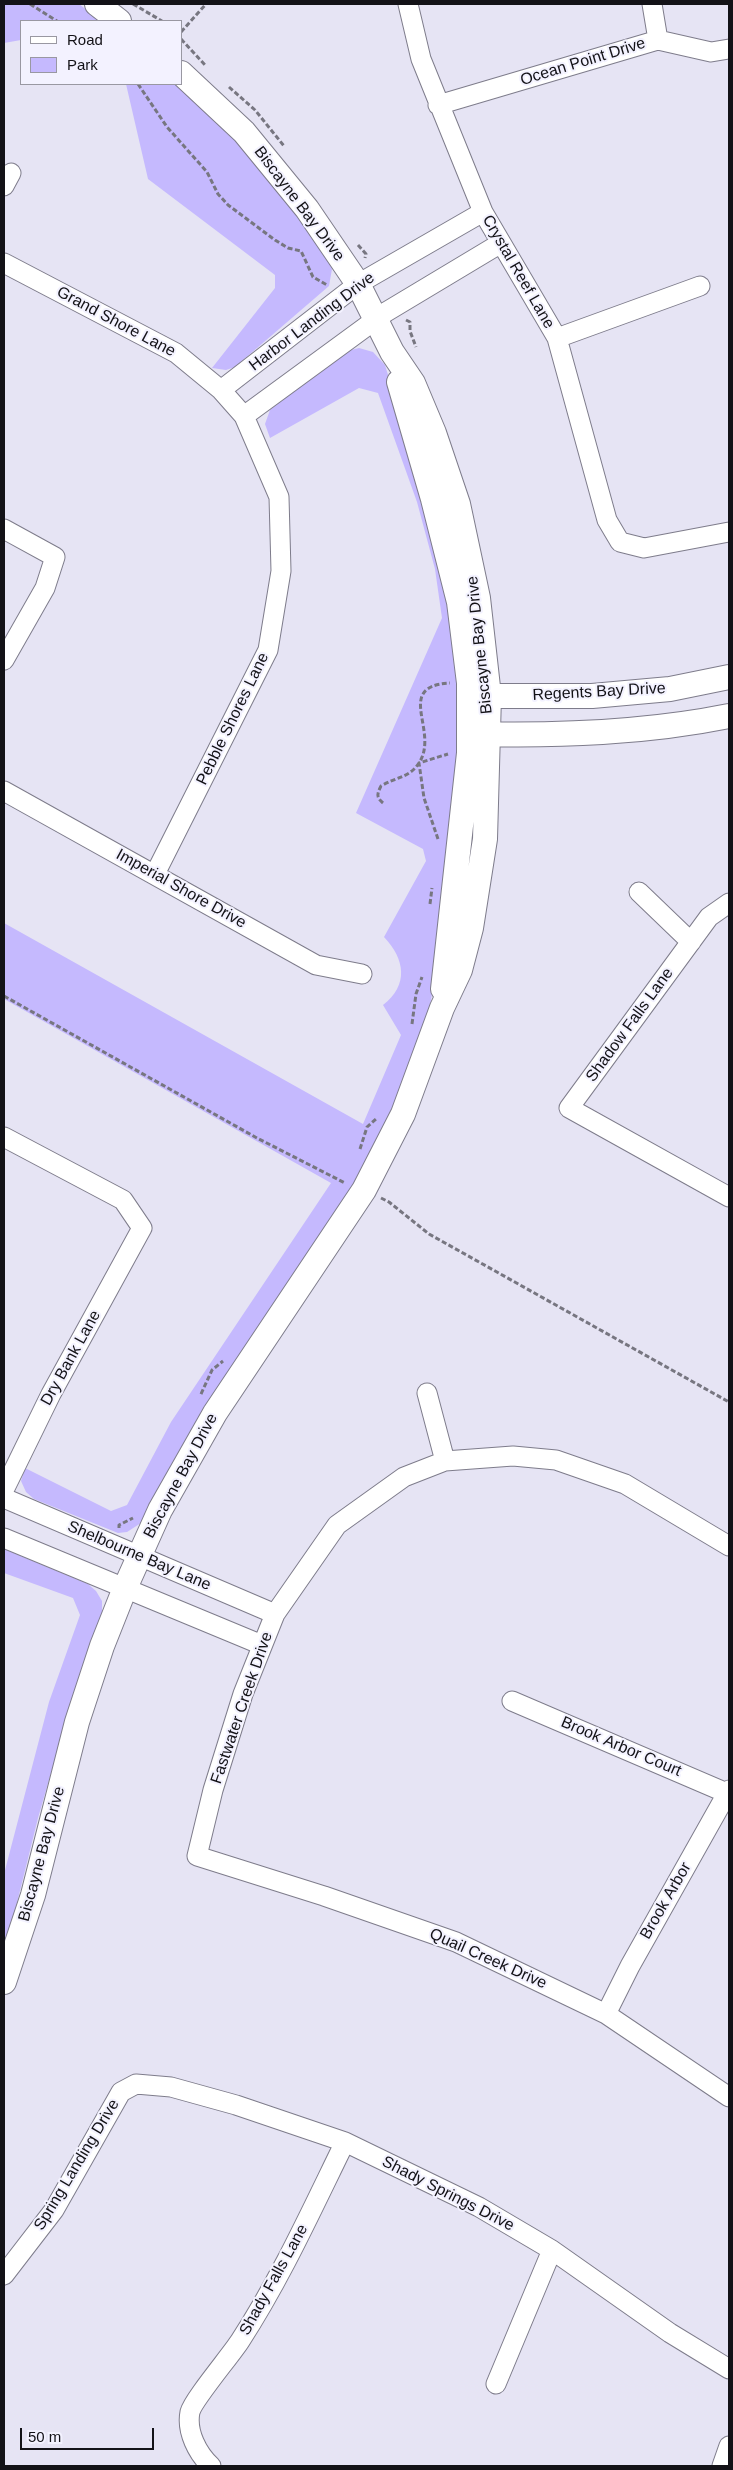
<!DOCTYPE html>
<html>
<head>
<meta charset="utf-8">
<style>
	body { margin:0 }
	#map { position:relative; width:733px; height:2470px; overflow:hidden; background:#e6e4f4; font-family:Arial,sans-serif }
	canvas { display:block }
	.frame { position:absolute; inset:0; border:5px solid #131217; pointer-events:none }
	.legend { position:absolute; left:20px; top:20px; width:162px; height:65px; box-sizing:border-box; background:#f3f2ff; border:1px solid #9998a2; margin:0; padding:6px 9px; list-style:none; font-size:15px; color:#131217 }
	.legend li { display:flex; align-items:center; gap:10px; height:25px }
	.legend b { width:25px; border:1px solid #9998a2 }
	.scale { position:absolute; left:20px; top:2428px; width:134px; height:22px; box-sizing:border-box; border:2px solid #131217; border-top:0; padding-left:6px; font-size:15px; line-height:18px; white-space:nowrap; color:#131217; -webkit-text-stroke:4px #f3f2ff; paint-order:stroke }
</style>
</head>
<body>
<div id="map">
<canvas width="733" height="2470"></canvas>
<div class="frame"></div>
<ul class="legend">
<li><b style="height:6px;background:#fff"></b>Road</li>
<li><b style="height:14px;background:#c5b9fe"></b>Park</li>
</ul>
<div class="scale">50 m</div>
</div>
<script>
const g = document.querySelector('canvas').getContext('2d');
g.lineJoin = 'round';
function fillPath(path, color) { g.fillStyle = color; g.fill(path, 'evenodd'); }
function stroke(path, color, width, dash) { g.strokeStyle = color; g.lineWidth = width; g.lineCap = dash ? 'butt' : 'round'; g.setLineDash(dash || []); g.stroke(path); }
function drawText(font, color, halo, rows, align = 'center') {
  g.font = font + ' Arial,sans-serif'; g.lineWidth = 4; g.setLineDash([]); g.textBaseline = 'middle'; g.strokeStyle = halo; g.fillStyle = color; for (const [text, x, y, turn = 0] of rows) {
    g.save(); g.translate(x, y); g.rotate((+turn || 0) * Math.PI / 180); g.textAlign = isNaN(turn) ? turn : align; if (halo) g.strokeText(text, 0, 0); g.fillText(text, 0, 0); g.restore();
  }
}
fillPath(new Path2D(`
	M4,4H79L101,21H21V40L4,43Z
	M126,84H176L239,144L292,208L327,257L332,269L329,286L235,367L226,370L212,368L275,288V275L148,179Z
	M359,348L373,352L385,365L431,517L456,649L459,718V813L444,922L430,1006L408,1074L381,1134L350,1192L200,1416L141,1523L127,1532L118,1533L34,1499L26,1492L21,1481L25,1468L111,1511L127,1505L171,1422L331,1183L4,999V923L363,1124L401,1035L383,1005C409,985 405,959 384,937L426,861L423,849L356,813L442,618L435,569L417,502L378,393L359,388L270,438L265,424L270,410L343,352Z
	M4,1549L88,1584L96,1591L102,1601V1614L79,1676L38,1818L14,1915L4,1945V1874L49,1702L80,1615L73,1598L4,1573Z`), '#c5b9fe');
const minor = new Path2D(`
	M408,4L421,59L483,212L557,338L607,520L620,542L644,548L729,532
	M652,4L658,40
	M438,105L658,40L711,52L729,49
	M4,186L11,173
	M4,263L176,353L221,390L244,416L279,497L281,571L268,650L155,874
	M557,338L700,286
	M221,390L358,284L483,212
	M244,416L386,312L501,243
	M4,529L55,557L45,588L4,660
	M4,791L316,965L362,974
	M639,892L691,942
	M729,903L709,917L569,1108L729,1197
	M4,1137L123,1200L142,1228L51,1394L4,1490
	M427,1393L445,1461
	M4,1498L275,1614
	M4,1538L262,1645
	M729,1546L625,1484L556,1460L513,1456L445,1461L404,1477L337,1525L275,1614L243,1694L213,1790L197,1856L324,1896L456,1942L606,2014L729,2097
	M512,1701L729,1794
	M606,2014L630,1966L729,1790
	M4,2275L54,2210L121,2092L136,2084L171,2087L236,2105L345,2142L479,2207L552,2250L670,2333L729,2369
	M496,2384L552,2250
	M211,2466C198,2454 186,2432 190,2412C193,2400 231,2355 240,2341C281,2278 312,2209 345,2142
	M722,2466L729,2446`);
const tertiary = new Path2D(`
	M97,4L119,21
	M399,382L433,499L459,602L469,683V753L443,989
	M472,696H592L670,689L729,677
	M474,734C560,736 645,733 729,716
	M4,1982L33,1895L77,1722L102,1646L125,1588L160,1510L215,1413L364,1190L403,1114L442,1008L460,970L471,928L485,839L489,696L478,598L458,504L434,433L413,383L392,352L358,284L307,209L244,132L181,73`);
stroke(minor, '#7e7c8b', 21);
stroke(tertiary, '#7e7c8b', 26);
stroke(new Path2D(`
	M30,4L57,21
	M133,4L162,21
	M181,32L206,4
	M181,39L206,66
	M138,84L167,127L207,172L218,194L228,205L275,240L288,248L301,251L313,277L327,285
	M229,87L255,110L284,146
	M358,245L366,254L365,258
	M406,320L410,322V331L416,347
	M383,803C376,797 377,794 381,786C396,777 409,778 419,763C440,731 393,686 450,683
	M438,839L424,798L419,763L448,754
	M430,904L432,888
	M4,996L257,1138L345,1183
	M412,1024L416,994L422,977
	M360,1149L367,1127L377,1118
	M381,1198L389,1202L429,1234L729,1402
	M201,1394L212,1370L223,1361
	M119,1528V1525L133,1518`), '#777680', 3, [5, 2.5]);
stroke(minor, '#fff', 19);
stroke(tertiary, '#fff', 24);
drawText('16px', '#131217', '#f3f2ff', [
	["Ocean Point Drive",583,62,-17],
	["Biscayne Bay Drive",299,204,53],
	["Crystal Reef Lane",518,272,60],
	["Grand Shore Lane",116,322,28],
	["Harbor Landing Drive",312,322,-37],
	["Biscayne Bay Drive",480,645,-96],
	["Regents Bay Drive",599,692,-3],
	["Pebble Shores Lane",233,719,-64],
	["Imperial Shore Drive",181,889,29],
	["Shadow Falls Lane",630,1025,-54],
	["Dry Bank Lane",71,1358,-61],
	["Biscayne Bay Drive",181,1476,-62],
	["Shelbourne Bay Lane",139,1556,23],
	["Fastwater Creek Drive",242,1708,-71],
	["Brook Arbor Court",621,1747,23],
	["Biscayne Bay Drive",42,1854,-75],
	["Brook Arbor",666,1901,-60],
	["Quail Creek Drive",488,1959,24],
	["Spring Landing Drive",77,2165,-59],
	["Shady Springs Drive",448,2194,27],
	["Shady Falls Lane",274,2280,-61]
]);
</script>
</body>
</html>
